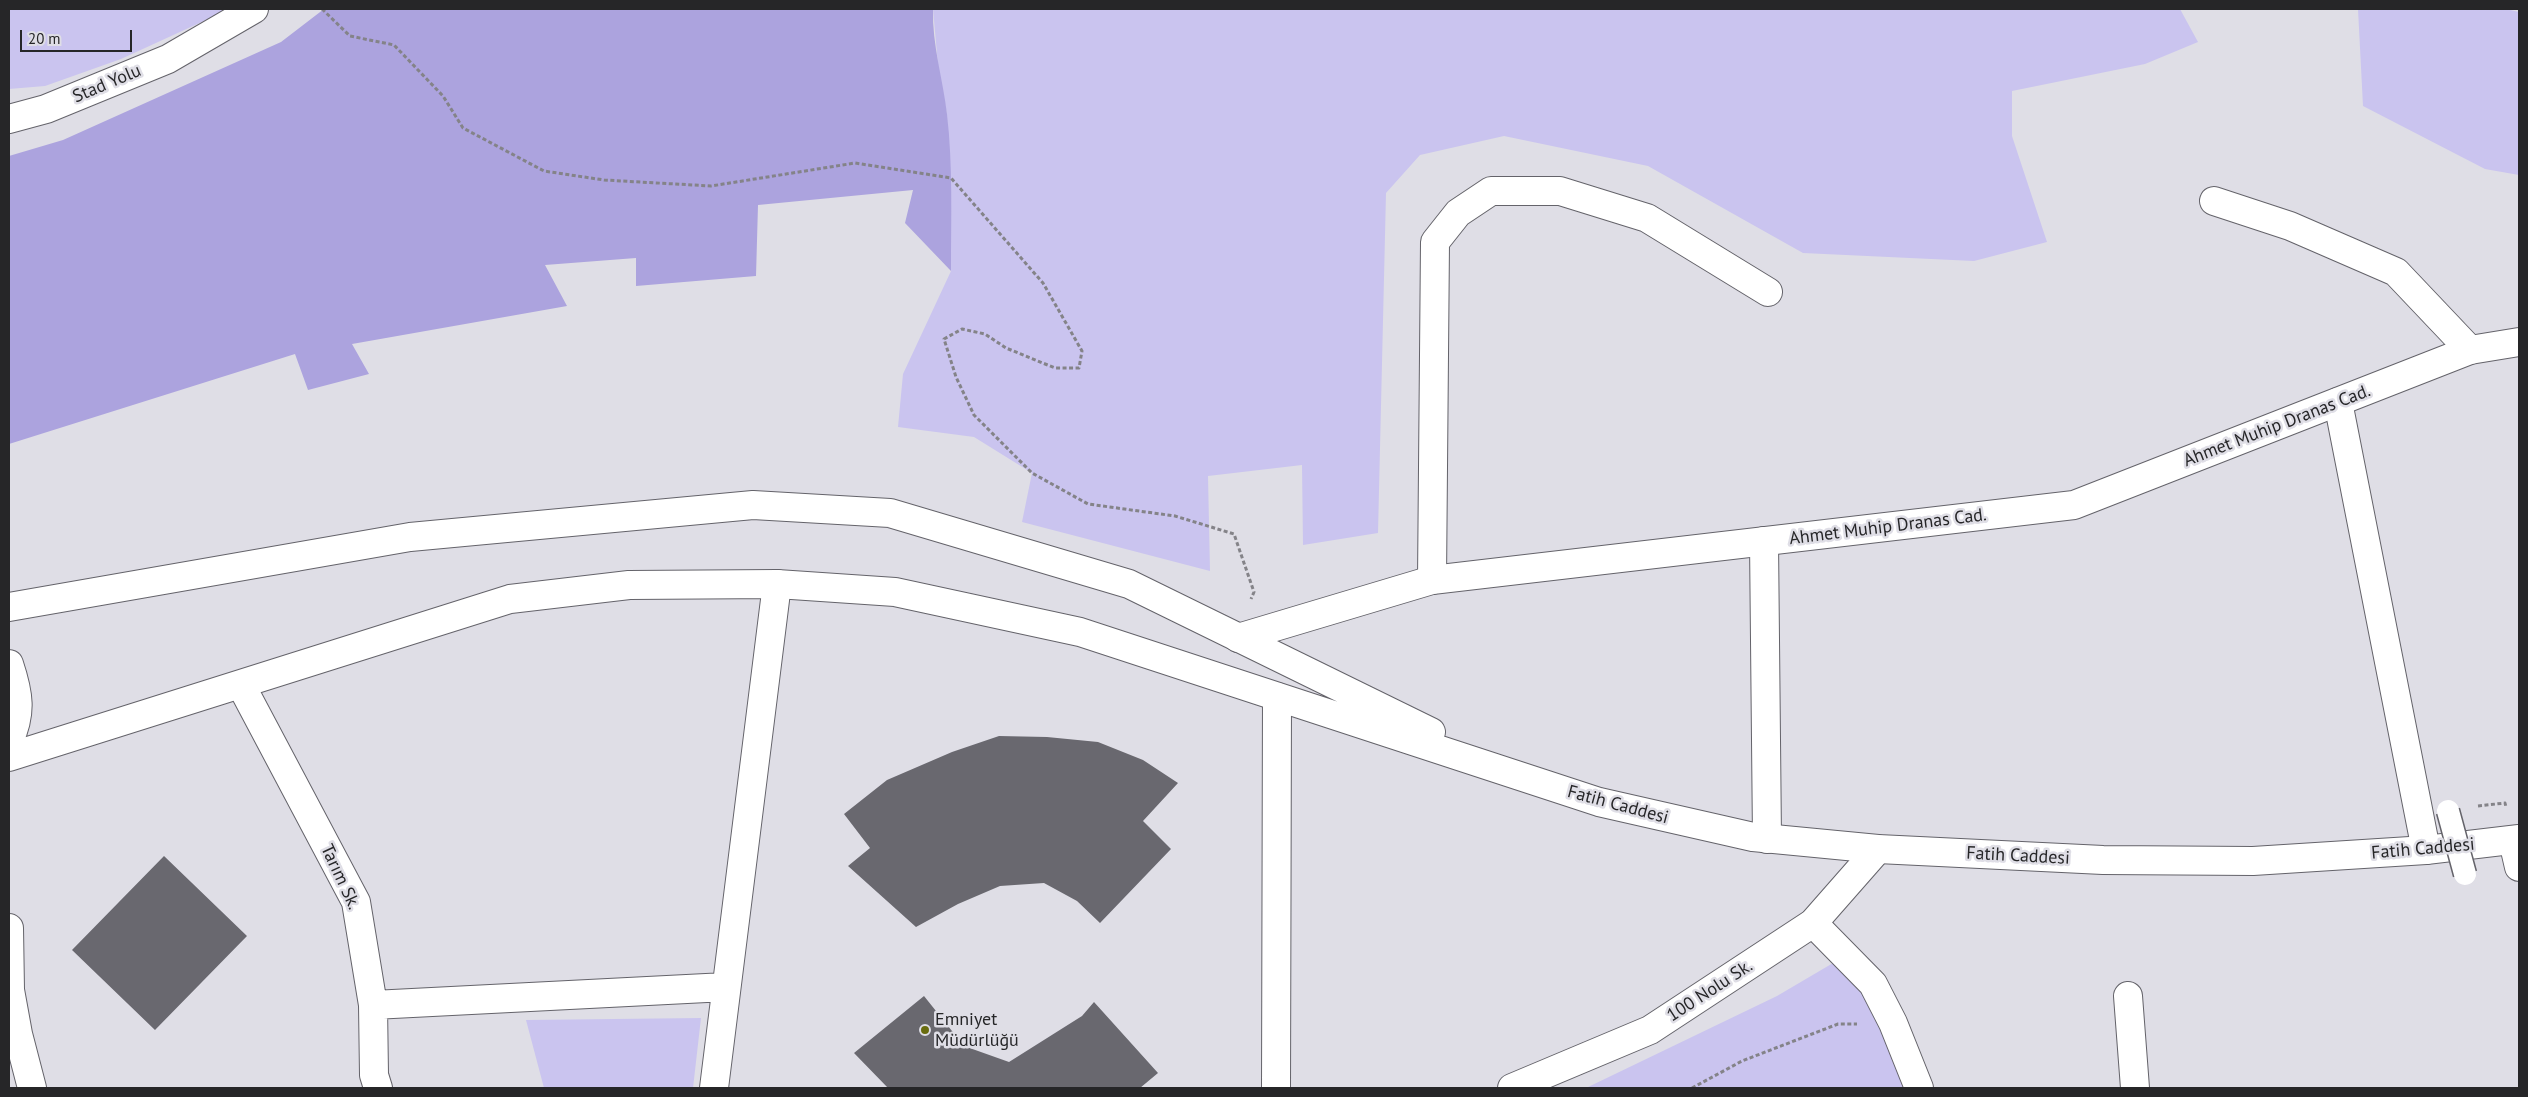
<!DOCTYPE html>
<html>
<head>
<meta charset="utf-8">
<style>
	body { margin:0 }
	#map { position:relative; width:2528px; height:1097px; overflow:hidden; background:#dfdee6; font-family:"PT Sans",sans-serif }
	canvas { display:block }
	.frame { position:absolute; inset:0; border:10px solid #262628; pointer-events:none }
	.scale { position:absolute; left:20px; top:30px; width:112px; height:22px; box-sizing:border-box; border:2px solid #262628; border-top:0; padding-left:6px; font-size:15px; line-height:18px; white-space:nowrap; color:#262628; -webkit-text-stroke:4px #dfdee6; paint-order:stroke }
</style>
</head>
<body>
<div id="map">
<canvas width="2528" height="1097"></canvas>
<div class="frame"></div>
<div class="scale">20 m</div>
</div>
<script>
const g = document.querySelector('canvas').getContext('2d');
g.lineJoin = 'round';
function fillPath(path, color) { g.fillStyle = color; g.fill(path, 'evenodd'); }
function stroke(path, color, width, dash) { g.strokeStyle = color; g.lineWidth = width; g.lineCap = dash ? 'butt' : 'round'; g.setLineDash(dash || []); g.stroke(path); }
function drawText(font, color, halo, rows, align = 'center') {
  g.font = font + ' "PT Sans",sans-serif'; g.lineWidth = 5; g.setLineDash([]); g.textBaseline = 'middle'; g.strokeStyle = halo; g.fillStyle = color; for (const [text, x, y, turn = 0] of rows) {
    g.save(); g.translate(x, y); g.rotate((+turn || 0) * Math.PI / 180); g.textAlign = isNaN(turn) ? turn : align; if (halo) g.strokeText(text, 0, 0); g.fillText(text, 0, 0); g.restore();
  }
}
fillPath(new Path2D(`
	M9,9H230L121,59L45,86L9,89Z
	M933,9H2180L2198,42L2145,64L2012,91V136L2047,242L1974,261L1803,253L1648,166L1504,136L1420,155L1386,193L1378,533L1303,545L1302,465L1208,476L1210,571L1022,522L1032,473L974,437L898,427L903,374L951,271L947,114L939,76Z
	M2358,9H2506L2519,12V175L2485,169L2363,106Z
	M1845,956L1919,1088H1586L1777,996Z
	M701,1018L693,1088H544L526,1020Z`), '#cac4ef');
fillPath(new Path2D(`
	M324,9H933C932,45 943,79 947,114C953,166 951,219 951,271L905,223L913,190L758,205L756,276L636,286V258L545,265L567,306L352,344L369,374L308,390L295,354L9,444V156L63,140L281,42Z`), '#aca3de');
fillPath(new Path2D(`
	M999,736L1047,737L1098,742L1143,760L1178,783L1143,821L1171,849L1100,923L1077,901L1044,883L1000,886L958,904L916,927L848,866L870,848L844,814L887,780L952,752Z
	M164,856L247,936L155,1030L72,950Z
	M924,996L964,1046L1009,1062L1082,1016L1094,1002L1158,1073L1140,1088H888L854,1053Z`), '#69686f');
const minor = new Path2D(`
	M2214,201L2290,226L2396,272L2470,350
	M2338,402L2426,850
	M1764,541L1767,839
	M1432,580L1435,242L1458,213L1491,191H1560L1647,218L1768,292
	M241,685L356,902L373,1005L374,1075L378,1088
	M1813,923L1873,984L1893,1023L1919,1088
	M2128,996L2135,1088
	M373,1005L726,987
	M714,1088L777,584
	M1276,1088L1277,697`);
const tertiary = new Path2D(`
	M9,119L46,109L168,59L254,9
	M1238,638L1432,580L2074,505L2470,350L2519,342
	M2513,841L2519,867
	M1512,1088L1650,1030L1813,923L1878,849`);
const secondary = new Path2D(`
	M9,928L10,990L18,1034L32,1088`);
const trunk = new Path2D(`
	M9,607L410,537L753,505L890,513L1129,584L1431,732
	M9,664C19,694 22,713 9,741
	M9,757L510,599L629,585L777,584L895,592L1080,632L1599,802L1753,837L1878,849L2103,860L2253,861L2426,850L2519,839`);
stroke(minor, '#64636a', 30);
stroke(tertiary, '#64636a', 30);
stroke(secondary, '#64636a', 30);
stroke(trunk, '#64636a', 30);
stroke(new Path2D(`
	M322,9L350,36L394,45L443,96L463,128L544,171L604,180L711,186L855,163L951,178L1043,283L1082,351L1079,368H1055L1006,348L985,334L962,329L944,339L956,377L974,415L1032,473L1088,504L1175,516L1234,534L1254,592L1251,599
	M2478,806L2505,803L2506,807
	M1692,1088L1742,1061L1838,1024H1857`), '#848388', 3, [4, 2.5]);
stroke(minor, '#fff', 28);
stroke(tertiary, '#fff', 28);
stroke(secondary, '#fff', 28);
stroke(trunk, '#fff', 28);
const pedestrianBridge = new Path2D(`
	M2448,811L2465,874`);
stroke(pedestrianBridge, '#64636a', 25, []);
stroke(pedestrianBridge, '#fff', 22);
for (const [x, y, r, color] of [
	[925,1030,5,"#696c0e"]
]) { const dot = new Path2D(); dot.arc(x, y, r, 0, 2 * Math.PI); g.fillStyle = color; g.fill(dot); stroke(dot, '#dfdee6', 2); }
drawText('18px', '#262628', '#dfdee6', [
	["Stad Yolu",107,84,-23],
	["Ahmet Muhip Dranas Cad.",2277,426,-21],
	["Ahmet Muhip Dranas Cad.",1888,527,-7],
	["Fatih Caddesi",1618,805,15],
	["Fatih Caddesi",2423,849,-5],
	["Fatih Caddesi",2018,856,3],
	["Tarım Sk.",340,877,65],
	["100 Nolu Sk.",1710,991,-33]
]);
drawText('18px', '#262628', '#dfdee6', [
	["Emniyet",935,1020],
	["Müdürlüğü",935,1041]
], 'left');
</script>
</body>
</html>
